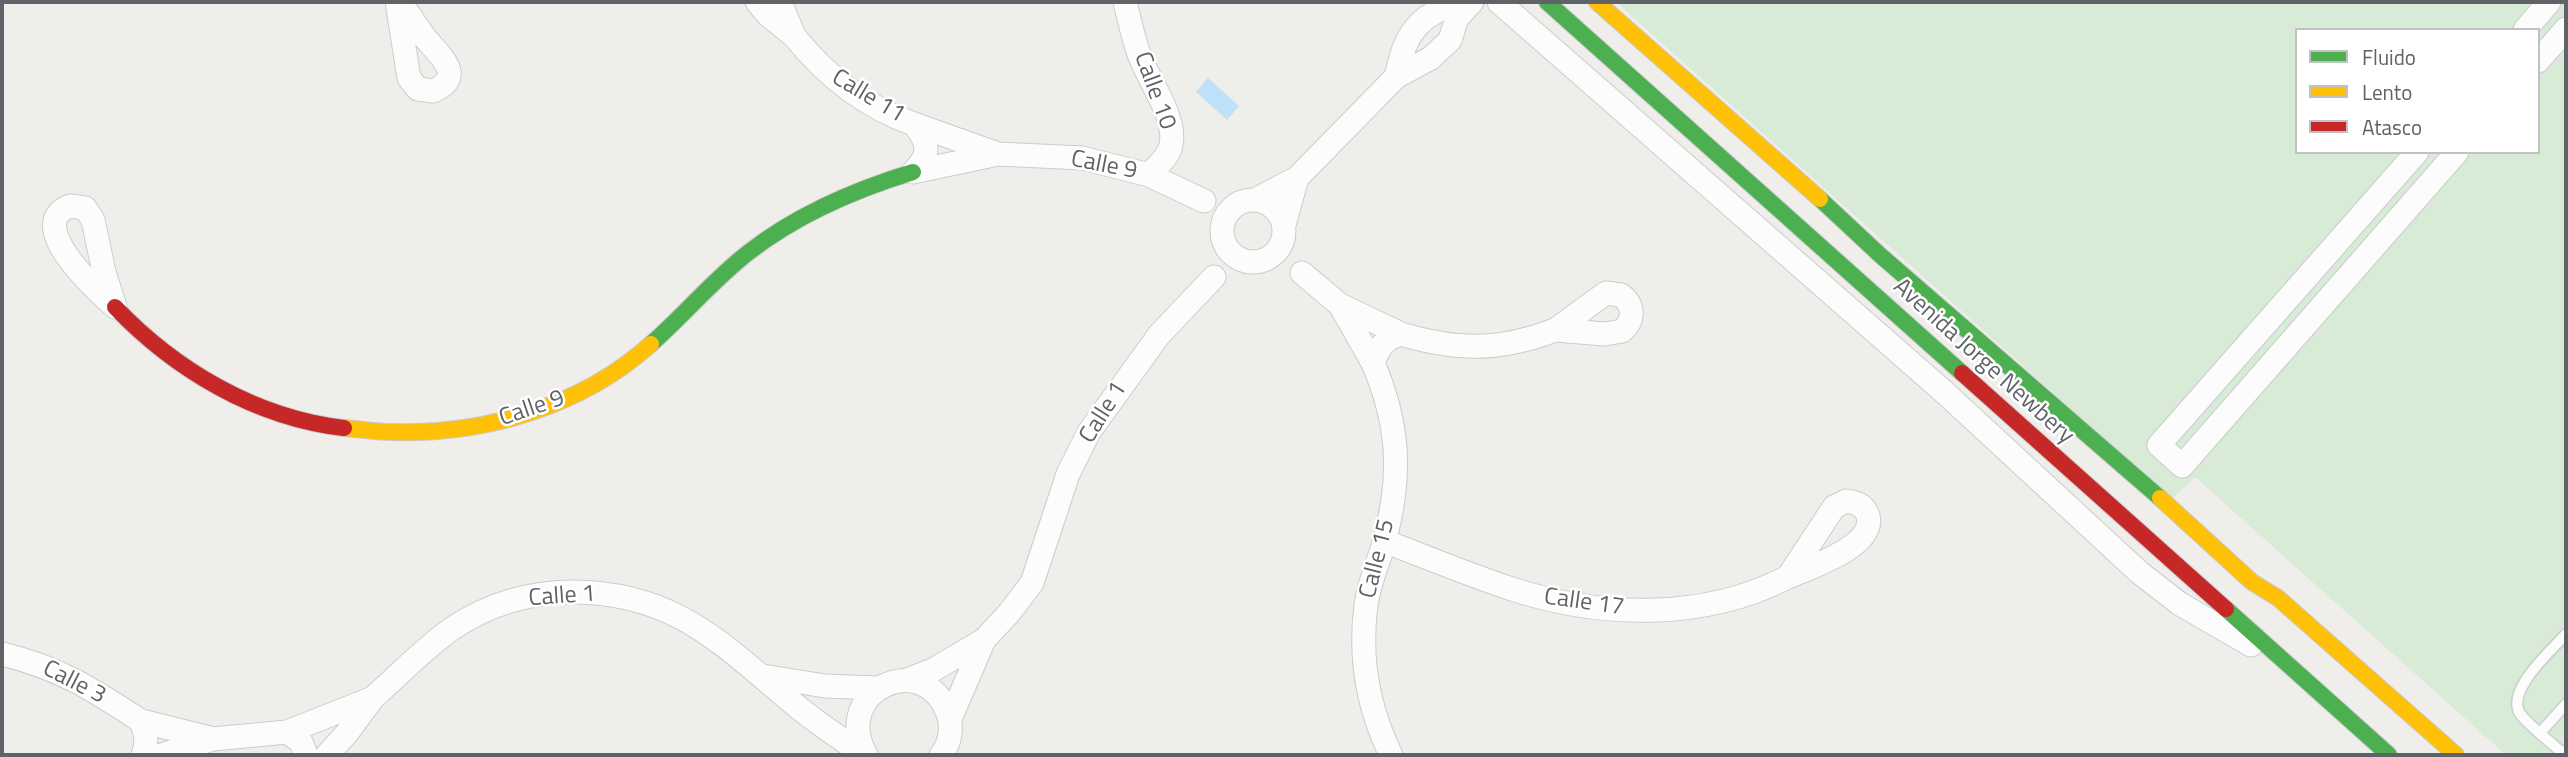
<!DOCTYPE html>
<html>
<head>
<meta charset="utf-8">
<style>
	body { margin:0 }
	#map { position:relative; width:2568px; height:757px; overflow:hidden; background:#efeeea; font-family:"Titillium Web",sans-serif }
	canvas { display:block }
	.frame { position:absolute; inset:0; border:4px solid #5f6368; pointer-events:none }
	.legend { position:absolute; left:2295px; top:28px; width:245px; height:126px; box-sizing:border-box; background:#fff; border:2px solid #bfc1c3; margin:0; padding:9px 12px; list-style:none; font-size:21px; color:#5f6368 }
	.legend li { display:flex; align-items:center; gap:14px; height:35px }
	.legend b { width:35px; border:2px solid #bfc1c3 }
</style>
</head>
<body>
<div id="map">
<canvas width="2568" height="757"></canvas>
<div class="frame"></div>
<ul class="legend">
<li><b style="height:9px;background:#4caf50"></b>Fluido</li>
<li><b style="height:9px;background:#ffc107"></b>Lento</li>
<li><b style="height:9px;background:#c62828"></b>Atasco</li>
</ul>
</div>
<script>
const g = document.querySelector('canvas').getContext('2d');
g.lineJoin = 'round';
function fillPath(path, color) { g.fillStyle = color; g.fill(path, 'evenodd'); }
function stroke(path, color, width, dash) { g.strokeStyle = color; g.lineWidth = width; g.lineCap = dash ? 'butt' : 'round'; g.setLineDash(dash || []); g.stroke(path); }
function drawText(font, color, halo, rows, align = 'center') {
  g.font = font + ' "Titillium Web",sans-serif'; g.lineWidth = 5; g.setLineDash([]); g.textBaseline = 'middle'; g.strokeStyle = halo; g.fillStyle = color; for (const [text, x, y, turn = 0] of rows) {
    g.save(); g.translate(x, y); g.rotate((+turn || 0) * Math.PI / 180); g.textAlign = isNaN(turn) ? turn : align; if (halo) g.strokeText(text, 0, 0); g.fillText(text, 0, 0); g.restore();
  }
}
fillPath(new Path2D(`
	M1616,2H2566V755H2506L2195,477L2172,499ZM2297,30H2538V152H2297Z`), '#d8ebd6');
fillPath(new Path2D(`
	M1208,78L1239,106L1227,120L1196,92Z`), '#bfe0f9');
const lane = new Path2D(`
	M2566,634C2551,651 2508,688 2519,712C2525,723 2550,741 2560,751L2566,752
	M2540,733L2566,704`);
const street = new Path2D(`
	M397,2L409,78L418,89L433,91C467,77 439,55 426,39C417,27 409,14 400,2
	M757,2L767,14L794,36L780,2
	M1125,2C1129,19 1133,37 1139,54C1148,80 1177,117 1171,145C1169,157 1157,166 1149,175
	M1450,2C1443,9 1434,12 1426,18C1406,33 1401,55 1396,77L1431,58L1450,40L1457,18L1472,2
	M1499,2L1943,391L2140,573L2180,604L2251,645
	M2525,30L2549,2
	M794,36C826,76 865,107 914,124
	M2538,61L2566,29
	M2417,152L2159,445L2182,466L2457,152
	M998,154L914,124C929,143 931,155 913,172L998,154L1082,158L1149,175L1204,201
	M1297,178L1396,77
	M1255,200L1297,178L1284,225
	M1222 231a31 31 0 1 1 62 0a31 31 0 1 1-62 0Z
	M70,206L85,208L93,220L104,272L115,307C96,290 23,224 70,206Z
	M1302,273L1340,305L1401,334C1384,339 1379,347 1373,363L1340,305
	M1606,293L1621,295C1634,305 1635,320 1622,331L1605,334L1555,330Z
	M1401,334C1458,351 1500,351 1555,330
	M1373,363C1399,424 1402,474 1385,539C1379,562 1369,582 1366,605C1359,658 1368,708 1391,755
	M1846,501C1856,502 1865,506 1868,516C1876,546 1809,568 1788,577L1834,507Z
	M1384,541C1426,557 1467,574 1509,588C1599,618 1703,621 1788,577
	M984,640L1009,613L1032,583L1068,474L1089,432L1159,335L1214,277
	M2,654C60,668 92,689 141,721
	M763,676L825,686L878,688
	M907,680L933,670L984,640L950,719
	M373,698C399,675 424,648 453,628C489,604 531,592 574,592C679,593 724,647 799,708C820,725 843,740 864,755
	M143,755C148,742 146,734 141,721L213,739
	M162,755L213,739L287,732
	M306,755L301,742L287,732L373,698L347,733L327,755
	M866,755C830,690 925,648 948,714C953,728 950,744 941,755`);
const fast = new Path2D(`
	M1547,2L1962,373
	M1820,199L1880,255L2160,498
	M651,344C685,314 714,279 749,252C798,214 854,190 913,172
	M2226,609L2389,755`);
const slow = new Path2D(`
	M1597,2L1820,199
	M344,428C360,429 376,432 392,432C485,435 582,406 651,344
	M2160,498L2252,582L2278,598L2456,755`);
const jam = new Path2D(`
	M115,307C175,370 256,418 344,428
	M1962,373L2226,609`);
stroke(lane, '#cbcccc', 13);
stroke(street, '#cbcccc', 25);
stroke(fast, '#cacacb', 18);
stroke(slow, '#cacacb', 18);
stroke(jam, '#cacacb', 18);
stroke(lane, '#fdfcfc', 10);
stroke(street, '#fdfcfc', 23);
stroke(fast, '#4caf50', 16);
stroke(slow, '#ffc107', 16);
stroke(jam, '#c62828', 16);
drawText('24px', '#5f6368', '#fff', [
	["Calle 10",1154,91,70],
	["Calle 11",868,97,31],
	["Calle 9",1104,166,11],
	["Avenida Jorge Newbery",1983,362,42],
	["Calle 9",532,409,-19],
	["Calle 1",1104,413,-58],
	["Calle 15",1378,559,-76],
	["Calle 1",562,597,-4],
	["Calle 17",1584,603,8],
	["Calle 3",74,683,27]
]);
</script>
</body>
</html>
